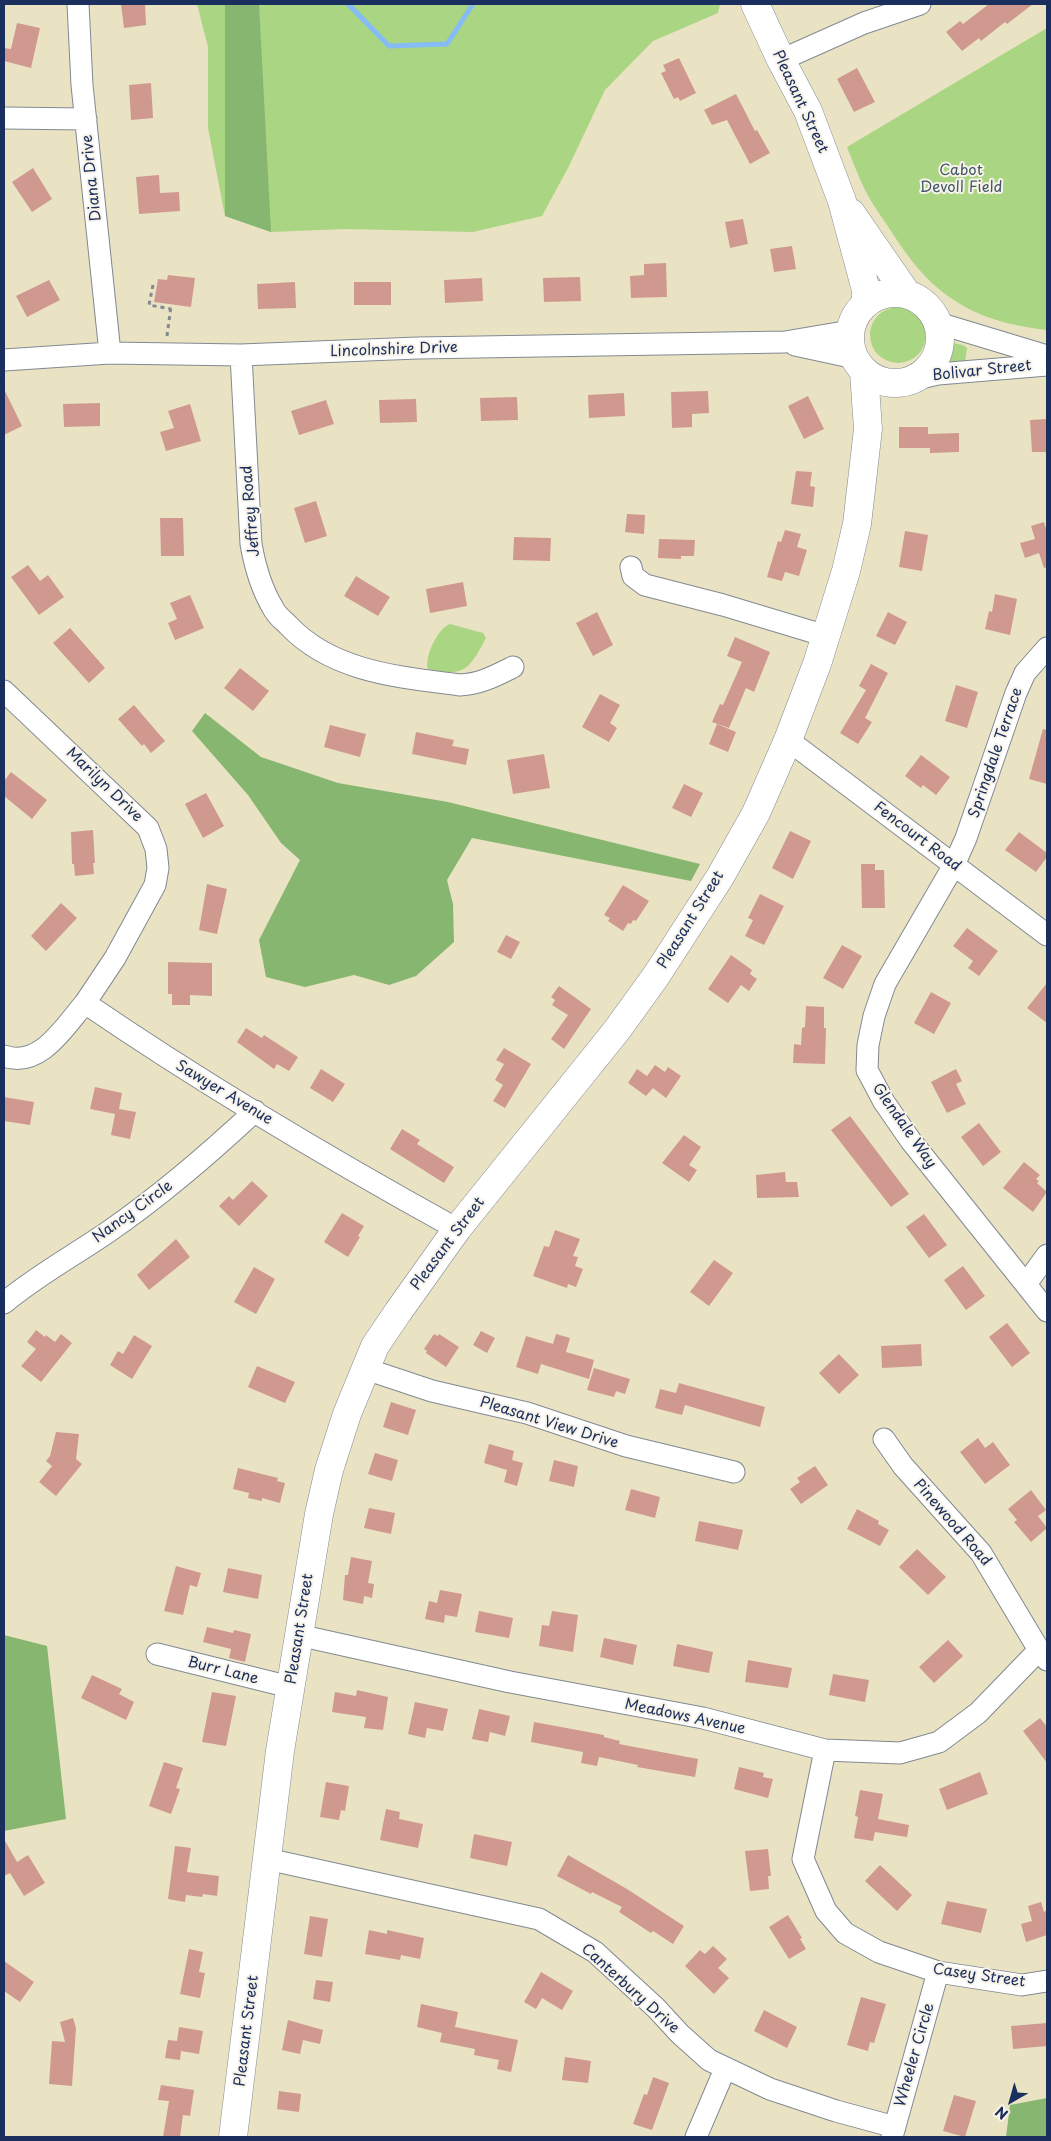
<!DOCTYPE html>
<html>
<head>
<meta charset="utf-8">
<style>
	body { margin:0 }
	#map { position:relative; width:1051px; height:2141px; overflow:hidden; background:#eae3c3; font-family:"Playpen Sans",sans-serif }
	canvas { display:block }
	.frame { position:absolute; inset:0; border:5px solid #1b2f5e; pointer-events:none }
	.north { position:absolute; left:986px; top:2076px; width:50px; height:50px; -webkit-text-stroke:4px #f7f3e8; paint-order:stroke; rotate:218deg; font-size:14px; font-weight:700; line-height:20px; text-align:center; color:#1b2f5e }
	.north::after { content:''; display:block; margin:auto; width:18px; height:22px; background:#1b2f5e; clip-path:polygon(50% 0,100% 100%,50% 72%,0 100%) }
</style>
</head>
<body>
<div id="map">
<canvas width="1051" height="2141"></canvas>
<div class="frame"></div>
<div class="north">N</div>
</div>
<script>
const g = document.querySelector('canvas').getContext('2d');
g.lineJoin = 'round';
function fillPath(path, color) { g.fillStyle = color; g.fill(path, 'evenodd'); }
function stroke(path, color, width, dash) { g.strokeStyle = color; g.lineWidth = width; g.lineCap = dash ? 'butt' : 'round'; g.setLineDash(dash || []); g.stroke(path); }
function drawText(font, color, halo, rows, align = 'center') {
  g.font = font + ' "Playpen Sans",sans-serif'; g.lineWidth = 4; g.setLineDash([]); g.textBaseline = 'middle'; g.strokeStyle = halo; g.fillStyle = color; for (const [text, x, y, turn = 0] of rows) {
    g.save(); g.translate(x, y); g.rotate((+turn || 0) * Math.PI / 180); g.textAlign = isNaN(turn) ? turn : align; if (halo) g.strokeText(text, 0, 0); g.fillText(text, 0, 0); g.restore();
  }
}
fillPath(new Path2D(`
	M197,4H720L718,13L653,41L605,90L568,168L542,216L473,232L345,229L271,232L225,216L208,128V47Z
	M1047,28V330C974,322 932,296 893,234C884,220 874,207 866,192C859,178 853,162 847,147Z
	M870 335a28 28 0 1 1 56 0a28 28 0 1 1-56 0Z
	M953,343L963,345L967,348L965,363L947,364Z
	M450,624L483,633L486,638C469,670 465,677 428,669C424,657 438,628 450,624Z`), '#aad582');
fillPath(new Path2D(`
	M225,4H259L271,232L225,216Z
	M205,713L261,757L338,783L448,802L700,864L691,881L472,838L447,880L453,904L454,942L416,976L389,985L354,975L305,987L266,977L259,940L300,860L281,843L248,795L192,731Z
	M4,1635L47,1646L66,1819L4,1831Z
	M1047,2098V2137H1006L1010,2105Z`), '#87b670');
stroke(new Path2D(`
	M348,4L389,46L447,44L473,4`), '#85bcf5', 5);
fillPath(new Path2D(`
	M121,4H145L146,25L124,28Z
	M989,4H1033L1007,24L1005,22L981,41L979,38L962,51L946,32L960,21L963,24Z
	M17,23L40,28L31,68L4,61V48L11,49Z
	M679,58L696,93L680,101L678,97L674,99L661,73L666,71L663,65Z
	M857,68L875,102L854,112L837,79Z
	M151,83L153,118L131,120L129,85Z
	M736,94L755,131L757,130L770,153L750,164L727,120L712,125L704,110Z
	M33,168L52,199L32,212L12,182Z
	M159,175L160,193L179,192L180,211L139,214L136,177Z
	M743,219L748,244L730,248L725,222Z
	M792,246L796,269L774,272L770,249Z
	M666,263L667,297L631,298L630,276L644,275V264Z
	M168,275L195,278L191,307L154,302L158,279L167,280Z
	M580,277L581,301L544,302L543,278Z
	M482,278L483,301L445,303L444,280Z
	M49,280L60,300L27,317L16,296Z
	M295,282L296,308L258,309L257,284Z
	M354,282H391V305H354Z
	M4,389L22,426L4,435Z
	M708,391L709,413L692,414V427L672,428L671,392Z
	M624,393L625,416L589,418L588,395Z
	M808,396L824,429L804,439L788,406Z
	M517,397L518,420L481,421L480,398Z
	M416,399L417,422L380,423L379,400Z
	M326,400L334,424L299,435L291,411Z
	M100,403V426L64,427L63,404Z
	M190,404L201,441L166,451L160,432L174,428L168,411Z
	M1047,419V452H1032L1030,420Z
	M899,427H928V434L959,433V452L930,453V448H899Z
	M796,471L812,472L810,486L815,487L813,507L791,504Z
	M316,501L327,536L305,543L294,508Z
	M627,514L645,515L644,534L625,532Z
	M160,518H183L184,556H161Z
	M1044,522L1047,532V567L1044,568L1039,553L1025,558L1020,543L1035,539L1031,526Z
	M785,530L801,534L797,547L807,550L799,576L785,572L782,581L767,577L778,541L781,542Z
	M905,531L928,535L922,571L899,567Z
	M514,537L551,538L550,561L513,560Z
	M659,539L695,540L694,556H681V559L658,558Z
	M28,565L40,581L48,575L64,597L39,615L11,577Z
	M356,576L390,597L378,616L344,596Z
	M463,582L467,606L430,613L426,589Z
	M995,594L1017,599L1010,635L985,629L989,611L992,612Z
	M190,595L204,628L175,640L168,623L177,619L170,603Z
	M597,612L613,645L593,656L576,623Z
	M888,612L907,622L895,645L876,636Z
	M70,628L105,668L89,683L53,643Z
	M735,637L770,652L754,692L746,688L729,728L712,722L720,704L723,705L742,662L727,656Z
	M871,664L888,673L865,718L872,722L858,744L840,733L866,690L859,686Z
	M240,668L269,691L253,711L224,688Z
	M956,685L978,692L967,728L945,721Z
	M600,694L620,705L610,723L617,728L609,742L582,727Z
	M134,705L165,741L151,753L144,744L142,746L118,719Z
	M717,724L736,732L728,752L709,744Z
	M330,725L366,734L360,757L324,747Z
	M1043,729L1047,730V784L1029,779Z
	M416,732L454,740L452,746L469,749L466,765L412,754Z
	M544,754L550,788L513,794L507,760Z
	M921,755L950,777L936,795L923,785L921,788L905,776Z
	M11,772L47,800L32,819L4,796V781Z
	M684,784L703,793L691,817L672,808Z
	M206,793L224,826L203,838L185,804Z
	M93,830L95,863H93L94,874L75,876L74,864H72L71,832Z
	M790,831L811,841L793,879L772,868Z
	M1019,832L1047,853V857L1036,872L1005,850Z
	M861,864H875V870H884L885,908H862Z
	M207,884L227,889L217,934L199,930Z
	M623,885L649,901L636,921L633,920L631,924L628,923L623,931L608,921L610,918L604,915Z
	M760,894L784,906L764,945L745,936L753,920L748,918Z
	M61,903L77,918L46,951L31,936Z
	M967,928L998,951L979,976L968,968L973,961L953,946Z
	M506,935L520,942L511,959L497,952Z
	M842,945L862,956L843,989L823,978Z
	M731,955L752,970L750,974L757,979L749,991L741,985L728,1003L708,989Z
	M168,962L212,963V996L190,995V1005H172V994H168Z
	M1047,983V1023L1027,1008Z
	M559,986L591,1009L564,1049L551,1039L568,1015L552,1005L555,1000L551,997Z
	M931,992L951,1003L934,1034L914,1023Z
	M806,1006L824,1007V1028H826L825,1064L793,1063L794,1044L801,1045L802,1028L805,1027Z
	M246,1028L262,1038L264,1035L298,1057L289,1071L277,1064L274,1069L237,1042Z
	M504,1048L531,1064L505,1108L493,1101L503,1085L495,1080L504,1064L496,1060Z
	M655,1065L665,1072L668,1067L681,1076L666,1098L653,1088L646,1096L628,1083L637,1069L647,1076Z
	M321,1069L345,1084L333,1102L310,1088Z
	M956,1069L962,1081L956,1084L966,1104L947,1113L931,1082Z
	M95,1087L122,1093L119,1109L136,1112L130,1139L111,1135L115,1114L90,1109Z
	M4,1097L34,1102L30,1125L4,1121Z
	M850,1116L909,1194L891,1207L831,1130Z
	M979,1123L1001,1152L983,1166L961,1137Z
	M402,1129L420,1140L417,1144L454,1167L444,1183L390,1149Z
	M684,1135L701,1147L689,1165L697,1170L689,1182L662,1163Z
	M1024,1162L1040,1175L1036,1179L1039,1181L1037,1183L1047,1192L1033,1212L1003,1188Z
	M785,1172L786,1182H797L799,1197L757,1198L756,1175Z
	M252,1181L268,1196L239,1226L219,1206L229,1196L233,1200Z
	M342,1213L364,1226L358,1236L360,1237L348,1257L324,1242Z
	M924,1214L947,1245L929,1258L906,1227Z
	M555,1230L580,1239L573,1256L578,1257L575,1266L583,1269L576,1287L568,1284L567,1288L533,1276L544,1246L549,1247Z
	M176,1239L190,1257L149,1290L137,1275Z
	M714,1260L733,1273L709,1306L690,1292Z
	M963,1266L985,1296L966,1310L944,1280Z
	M254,1267L275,1279L256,1314L234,1302Z
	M1007,1323L1030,1353L1012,1367L989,1337Z
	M36,1330L45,1337L46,1335L55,1342L61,1334L72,1343L41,1382L21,1366L36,1349L27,1342Z
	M481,1331L495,1338L487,1353L473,1345Z
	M434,1334L438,1336L439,1334L459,1347L446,1367L426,1353L427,1351L424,1349Z
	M556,1334L570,1338L566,1352L594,1360L589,1379L541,1364L538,1374L516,1367L526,1336L553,1344Z
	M134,1335L152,1346L132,1379L110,1365L118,1351L123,1354Z
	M921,1344L922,1366L882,1368L881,1346Z
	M839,1354L859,1375L839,1394L819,1373Z
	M257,1366L295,1382L285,1403L248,1387Z
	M594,1368L630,1379L625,1394L616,1391L614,1397L587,1390Z
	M679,1383L765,1407L760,1427L685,1405L682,1415L655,1408L660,1389L676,1393Z
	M391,1402L416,1410L408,1435L383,1427Z
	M56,1432L79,1434L76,1459L82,1464L56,1496L39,1482L52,1466L46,1461L50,1456Z
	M978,1438L985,1448L993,1442L1010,1465L985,1484L960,1452Z
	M489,1444L514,1451L512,1460L523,1463L517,1486L504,1482L507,1470L484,1463Z
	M375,1453L398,1460L392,1481L368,1474Z
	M554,1460L578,1466L574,1487L549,1481Z
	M815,1466L828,1485L801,1504L790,1489L800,1482L797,1478Z
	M238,1468L278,1478L277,1481L285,1483L280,1503L262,1498V1501L248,1498L249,1493L233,1489Z
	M631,1489L660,1497L655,1518L625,1510Z
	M1031,1490L1046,1510L1038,1516L1047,1528L1031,1542L1014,1522L1017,1520L1008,1509Z
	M369,1508L395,1513L391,1534L364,1528Z
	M857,1509L879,1521L878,1524L889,1530L880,1546L847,1529Z
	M699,1521L743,1530L738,1550L695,1541Z
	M917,1549L946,1577L928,1595L899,1567Z
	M351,1557L372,1561L368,1583L374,1584L372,1598L364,1596L363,1604L343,1600L345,1575H348Z
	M176,1566L201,1573L197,1587L190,1585L183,1615L164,1611Z
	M228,1568L262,1575L258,1599L223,1592Z
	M440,1590L462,1594L457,1617L445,1615L444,1623L425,1619L429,1601L437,1603Z
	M479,1611L513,1618L509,1638L475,1632Z
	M552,1611L578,1615L573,1652L539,1646L542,1625L549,1626Z
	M207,1627L233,1633L234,1630L251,1634L245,1662L229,1658L231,1649L203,1642Z
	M604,1638L637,1645L633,1665L600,1657Z
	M948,1640L963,1656L934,1683L919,1667Z
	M677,1644L713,1652L709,1673L673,1666Z
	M748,1660L792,1668L788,1688L745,1682Z
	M833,1674L869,1680L865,1702L829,1695Z
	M92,1675L122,1689L119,1694L134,1702L126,1720L81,1698Z
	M357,1690L388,1697L383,1730L364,1728L366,1717L332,1712L335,1692L356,1696Z
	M212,1692L236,1696L226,1746L202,1742Z
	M415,1702L448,1709L443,1731L427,1728L425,1738L408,1734Z
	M479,1709L510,1716L505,1736L490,1732L488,1742L472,1739Z
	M1040,1718L1047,1727V1763L1023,1731Z
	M534,1722L604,1735V1737L620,1741L619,1744L698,1759L695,1777L637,1767L638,1765L599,1757L597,1766L581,1763L583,1752L531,1742Z
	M164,1762L183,1768L176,1788L180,1789L171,1814L149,1806Z
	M739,1767L764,1773L763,1777L773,1779L768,1798L734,1789Z
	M980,1772L988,1794L947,1810L939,1789Z
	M326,1782L349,1786L345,1811L341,1810L339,1820L320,1817Z
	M860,1790L883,1794L878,1819L909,1825L907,1837L875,1832L873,1841L854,1838L858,1817L855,1816Z
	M386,1809L400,1812L399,1819L423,1824L418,1848L380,1840Z
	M474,1834L512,1842L507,1866L470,1858Z
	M4,1839L17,1862L28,1855L45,1883L24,1896L10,1873L4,1876Z
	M175,1846L191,1848L187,1872L219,1876L217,1896L203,1894L202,1897L186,1895L185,1902L168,1899Z
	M768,1849L771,1876H768L769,1889L750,1891L745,1851Z
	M568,1855L627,1889L684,1926L673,1944L653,1931L651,1933L619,1912L622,1907L592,1892L591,1894L557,1876Z
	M880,1865L912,1895L897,1911L865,1881Z
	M947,1901L987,1909L981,1933L941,1924Z
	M1041,1902L1044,1912L1047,1910V1935L1026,1942L1021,1924L1032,1921L1028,1906Z
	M788,1915L802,1938L800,1939L806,1949L789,1959L769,1927Z
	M310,1916L328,1919L322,1957L304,1954Z
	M369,1930L387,1934V1930L424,1938L420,1959L401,1955L400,1960L365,1954Z
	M713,1946L727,1959L718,1968L729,1978L714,1994L685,1966L700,1950L705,1954Z
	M189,1949L203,1952L199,1972L205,1973L200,1998L180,1994Z
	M4,1961L34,1982L20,2002L4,1991Z
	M541,1972L573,1991L562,2010L542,1998L536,2009L524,2002Z
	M316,1980L333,1982L330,2002L313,1999Z
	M861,1997L886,2004L874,2043L870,2042L868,2051L847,2045Z
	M421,2004L458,2012L455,2027L518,2040L511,2072L497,2069L499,2060L474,2055L475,2049L440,2042L442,2033L417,2027Z
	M764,2010L797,2027L787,2048L754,2031Z
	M73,2018L76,2028L72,2086L49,2084L52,2041L65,2042L60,2022Z
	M288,2020L323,2030L320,2044L303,2040L300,2054L282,2050Z
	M1047,2023V2046L1013,2049L1011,2026Z
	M179,2027L203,2031L199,2054L181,2051L180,2060L165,2058L168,2040L177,2041Z
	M565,2057L591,2061L588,2083L562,2080Z
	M653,2077L669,2083L652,2130L633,2124L644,2094L647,2095Z
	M161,2085L194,2090L190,2116L183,2115L180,2137H163L169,2101L158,2100Z
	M279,2091L301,2094L299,2112L277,2109Z
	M954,2095L976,2101L965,2137L943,2131Z`), '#d09990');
const minor = new Path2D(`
	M78,4L82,85L110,353
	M781,60L864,23L920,4
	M4,118L86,119
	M938,323L1047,356
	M795,345L855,358
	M241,355L251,544C255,567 261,588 273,608C276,615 283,620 288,625C332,672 399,677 460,685C480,684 495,676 513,667
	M4,360L110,353L241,355L418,348L785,342L850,331
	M916,379L938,374L1047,365
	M631,567L633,576L645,585L723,605L826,636
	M1047,648L1025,673L1016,693L966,838L954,865L885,984L874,1016L868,1045L867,1070L884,1102L911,1141L1047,1311
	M4,691L148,828L156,849L158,868L155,885L115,958L85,1003
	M788,740L1047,935
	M4,1056C40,1069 65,1026 85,1003C205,1085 330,1159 457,1229
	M1026,1284L1047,1255
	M4,1303C36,1276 73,1256 108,1232C160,1196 208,1155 255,1111
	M366,1369L432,1391L527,1413L626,1446L734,1472
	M884,1439L903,1466L981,1553L1039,1650L1047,1660
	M298,1635L510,1682L703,1718L825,1750L900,1753L939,1742L978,1713L1039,1650
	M157,1654L290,1687
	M825,1750L803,1859L826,1911L845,1933L879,1952L938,1972L1022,1985L1047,1981
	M267,1859L539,1919L595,1952L656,2008L680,2034L709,2060L770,2089L836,2111L895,2127
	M696,2137L725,2069
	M892,2137L938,1972`);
const major = new Path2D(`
	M755,4L781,60L808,111L842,201L866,290V303
	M851,213L907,294
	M850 338a45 45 0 1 1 90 0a45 45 0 1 1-90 0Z
	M233,2137L280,1751L319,1514L329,1470L347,1414L375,1346L398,1312L457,1229L617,1030L656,976L720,877L756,813L788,740L817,664L846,571L857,524L868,429L864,372`);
stroke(minor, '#828990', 23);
stroke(major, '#828990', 29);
stroke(new Path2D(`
	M153,285L149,305L171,309
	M167,336L171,306`), '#828990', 3, [4, 4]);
stroke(minor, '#fff', 21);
stroke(major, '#fff', 28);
drawText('15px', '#1b2f5e', '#f7f3e8', [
	["Pleasant Street",800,102,65],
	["Diana Drive",92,178,-96],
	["Lincolnshire Drive",394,350,-2],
	["Bolivar Street",982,371,-6],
	["Jeffrey Road",251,511,-95],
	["Springdale Terrace",996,753,-71],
	["Marilyn Drive",104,785,44],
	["Fencourt Road",917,837,37],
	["Pleasant Street",691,920,-58],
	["Sawyer Avenue",224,1093,31],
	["Glendale Way",904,1126,55],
	["Nancy Circle",133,1212,-36],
	["Pleasant Street",448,1244,-53],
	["Pleasant View Drive",549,1423,17],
	["Pinewood Road",952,1523,49],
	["Pleasant Street",300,1629,-81],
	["Burr Lane",223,1671,14],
	["Meadows Avenue",685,1717,12],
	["Casey Street",979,1976,8],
	["Canterbury Drive",630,1989,42],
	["Pleasant Street",247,2031,-83],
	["Wheeler Circle",915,2055,-74]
]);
drawText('15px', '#3f5867', '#f7f3e8', [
	["Cabot",961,171],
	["Devoll Field",961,188]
]);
</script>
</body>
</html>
